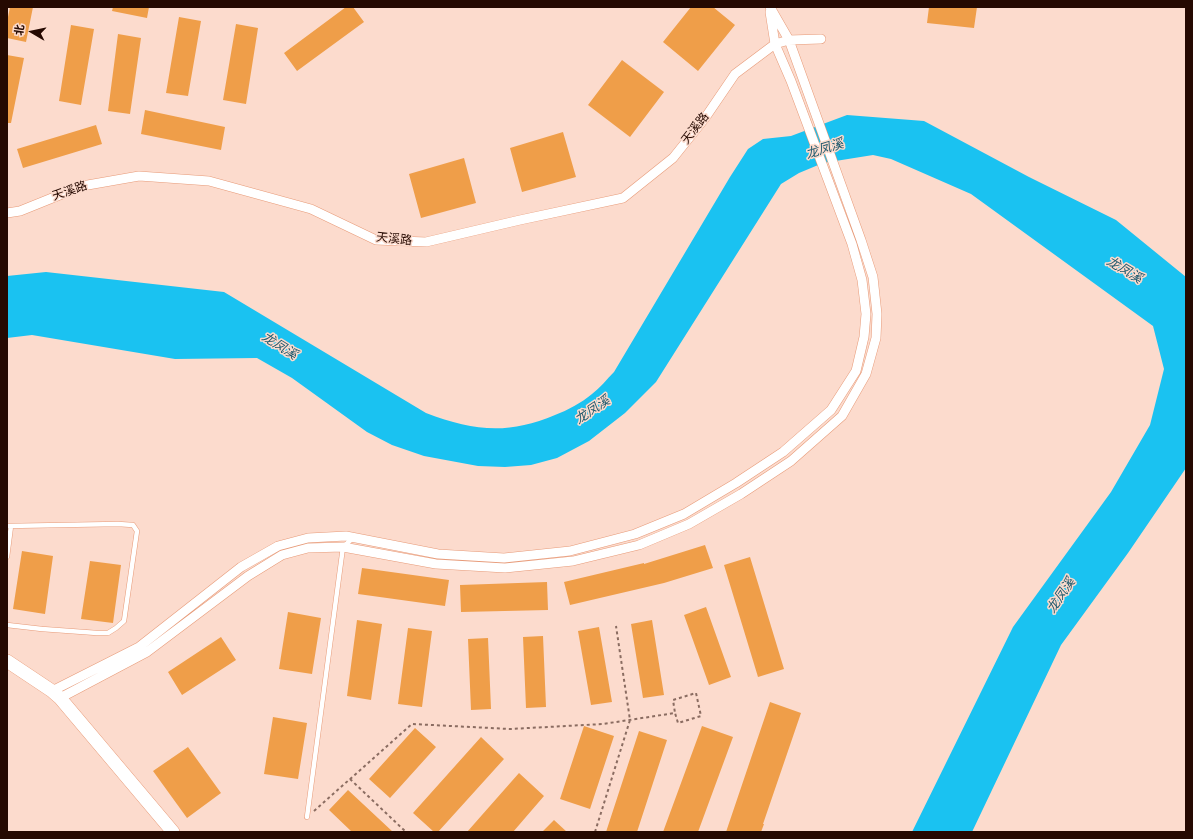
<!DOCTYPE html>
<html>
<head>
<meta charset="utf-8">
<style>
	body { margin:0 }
	#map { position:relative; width:1193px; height:839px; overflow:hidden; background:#fcdbcd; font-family:"Source Sans 3","Noto Sans SC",sans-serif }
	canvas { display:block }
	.frame { position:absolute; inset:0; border:8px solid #250901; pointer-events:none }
	.north { position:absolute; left:12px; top:12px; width:40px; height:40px; -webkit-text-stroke:3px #fcdbcd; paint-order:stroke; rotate:279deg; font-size:11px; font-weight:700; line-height:16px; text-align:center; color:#250901 }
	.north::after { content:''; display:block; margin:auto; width:14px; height:18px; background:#250901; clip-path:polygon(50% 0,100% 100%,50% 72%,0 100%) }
</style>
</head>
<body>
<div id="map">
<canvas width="1193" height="839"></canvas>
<div class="frame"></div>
<div class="north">北</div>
</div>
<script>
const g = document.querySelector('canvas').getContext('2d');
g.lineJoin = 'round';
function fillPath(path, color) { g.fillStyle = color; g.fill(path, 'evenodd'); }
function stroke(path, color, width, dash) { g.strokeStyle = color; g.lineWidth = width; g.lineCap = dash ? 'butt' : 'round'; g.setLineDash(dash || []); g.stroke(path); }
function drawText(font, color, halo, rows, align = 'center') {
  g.font = font + ' "Source Sans 3","Noto Sans SC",sans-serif'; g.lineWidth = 3; g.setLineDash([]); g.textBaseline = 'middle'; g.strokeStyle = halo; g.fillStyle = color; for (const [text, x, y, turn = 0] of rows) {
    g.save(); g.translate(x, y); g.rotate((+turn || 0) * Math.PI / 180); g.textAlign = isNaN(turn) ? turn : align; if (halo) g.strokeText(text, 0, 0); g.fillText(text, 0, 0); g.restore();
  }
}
fillPath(new Path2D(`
	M847,115L924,121L1029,177L1116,220L1186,277V468L1128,553L1061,645L972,832H912L1013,627L1111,492L1150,425L1164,369L1153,326L971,194L891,159L873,155L823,163L799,173L781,184L656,382L625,413L589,441L557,458L531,465L505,467L478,466L424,456L392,445L367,432L292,378L257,358L175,359L32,335L7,338V276L46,272L224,292L426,413C473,431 508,435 555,415C568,410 581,403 592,394C600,388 607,379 614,372L730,177L748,149L763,139L791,136Z`), '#1ac2f1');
fillPath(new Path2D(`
	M10,7H33L26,42L7,38V22Z
	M113,7H149L147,18L112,11Z
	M346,7H353L364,22L297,71L284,53Z
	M691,7H713L735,25L698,71L663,42Z
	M929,7H977L974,28L927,23Z
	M179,17L201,21L188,96L166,93Z
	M236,24L258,28L246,104L223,100Z
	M71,25L94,29L81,105L59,101Z
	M118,34L141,38L130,114L108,111Z
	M7,55L24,58L11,123H7Z
	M622,60L664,92L630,137L588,105Z
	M145,110L225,127L221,150L141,134Z
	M96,125L102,144L23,168L17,149Z
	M563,132L576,177L522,192L510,148Z
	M464,158L476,203L421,218L409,174Z
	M705,545L713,568L664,583L570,605L564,582L644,563V564Z
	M22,551L53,556L45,614L13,609Z
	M750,557L784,669L758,677L724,565Z
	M90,561L121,565L113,623L81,619Z
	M362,568L449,580L445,606L358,594Z
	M547,582L548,610L461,612L460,585Z
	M706,607L731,677L709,685L684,615Z
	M288,612L321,618L312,674L279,669Z
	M357,620L382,624L371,700L347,696Z
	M652,620L664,695L643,698L631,624Z
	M599,627L612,702L591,705L578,631Z
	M408,628L432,631L422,707L398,704Z
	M543,636L546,707L526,708L523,637Z
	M221,637L236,660L182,695L168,672Z
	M488,638L491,709L471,710L468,639Z
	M770,702L801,713L763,824H764L761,832H726Z
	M273,717L307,723L298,779L264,774Z
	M584,726L614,736L590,809L560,799Z
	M702,726L733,737L698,832H663Z
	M415,728L436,747L390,798L369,779Z
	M639,731L667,740L637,832H606Z
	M481,737L504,759L438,832H434L413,813Z
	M188,747L221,793L187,818L153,771Z
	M519,773L544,796L513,832H467Z
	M348,790L393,832H352L329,810Z
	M554,820L567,832H542Z`), '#ef9e49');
const lane = new Path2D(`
	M7,526L118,524L133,525L137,531L124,621L116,628L108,633H97L42,629L7,625
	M7,557L11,526
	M307,817L343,547L353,538`);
const street = new Path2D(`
	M7,213L20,211L82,186L139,176L209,181L311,209L376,240L426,242L520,220L623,198L673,158L705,118L735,74L775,44L789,40L821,39
	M52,691L139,647L241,567L278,546L308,538L346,536L438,554L504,558L570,551L635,534L684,514L736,483L783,452L831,410L856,371L864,337L866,314L862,280L852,244L791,81L775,44L770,12
	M60,698L147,652L248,576L282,555L308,548L343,547L436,564L505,568L573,561L639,545L689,524L741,494L791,461L842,416L866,374L876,338L877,314L873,277L861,240L789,40L770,7`);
const secondary = new Path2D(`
	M7,661L52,691L60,698L173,832`);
stroke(lane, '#e79a78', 5.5);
stroke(street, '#e79a78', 10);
stroke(secondary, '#e79a78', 14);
stroke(new Path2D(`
	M350,779L406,832
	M314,811L412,724L510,729L603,724L675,713L678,723L701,716L696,693L673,700L675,713
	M595,832L630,720L616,626`), '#8a6c61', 2, [3, 3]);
stroke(lane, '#fff', 4.5);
stroke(street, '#fff', 9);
stroke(secondary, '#fff', 13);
drawText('12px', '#250901', '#fcdbcd', [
	["天溪路",696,129,-52],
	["天溪路",70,192,-19],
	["天溪路",394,240,6]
]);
drawText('italic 13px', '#205a6e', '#fcdbcd', [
	["龙凤溪",825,150,-17],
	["龙凤溪",1124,271,31],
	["龙凤溪",279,347,32],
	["龙凤溪",593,411,-34],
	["龙凤溪",1062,596,-56]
]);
</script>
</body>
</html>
